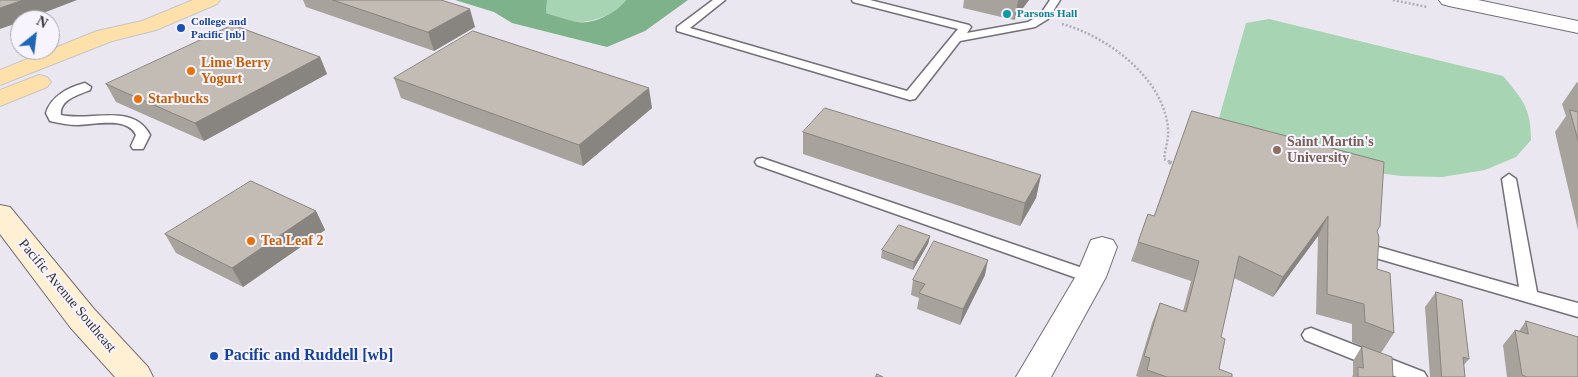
<!DOCTYPE html>
<html>
<head>
<meta charset="utf-8">
<style>
	body { margin:0 }
	#map { position:relative; width:1578px; height:377px; overflow:hidden; background:#eae7f0; font-family:Georgia,serif }
	canvas { display:block }
	.north { position:absolute; left:10px; top:10px; width:50px; height:50px; box-sizing:border-box; background:#f7f4fd; border:1px solid #a9a7ad; border-radius:50%; rotate:29deg; font-size:14px; font-weight:700; line-height:20px; text-align:center; color:#343336 }
	.north::after { content:''; display:block; margin:auto; width:18px; height:22px; background:#1e66b6; clip-path:polygon(50% 0,100% 100%,50% 72%,0 100%) }
</style>
</head>
<body>
<div id="map">
<canvas width="1578" height="377"></canvas>
<div class="north">N</div>
</div>
<script>
const g = document.querySelector('canvas').getContext('2d');
g.lineJoin = 'round';
function fillPath(path, color) { g.fillStyle = color; g.fill(path, 'evenodd'); }
function stroke(path, color, width, dash) { g.strokeStyle = color; g.lineWidth = width; g.lineCap = dash ? 'butt' : 'round'; g.setLineDash(dash || []); g.stroke(path); }
function drawText(font, color, halo, rows, align = 'center') {
  g.font = font + ' Georgia,serif'; g.lineWidth = 4; g.setLineDash([]); g.textBaseline = 'middle'; g.strokeStyle = halo; g.fillStyle = color; for (const [text, x, y, turn = 0] of rows) {
    g.save(); g.translate(x, y); g.rotate((+turn || 0) * Math.PI / 180); g.textAlign = isNaN(turn) ? turn : align; if (halo) g.strokeText(text, 0, 0); g.fillText(text, 0, 0); g.restore();
  }
}
fillPath(new Path2D(`
	M547,0H626C617,13 597,21 581,22C570,23 556,16 546,13Z
	M1269,19L1503,76C1523,100 1531,108 1531,140L1516,157L1485,170L1442,177L1401,176L1357,170L1264,142L1219,118L1246,23Z`), '#a7d4b2');
fillPath(new Path2D(`
	M455,0H547L546,13C556,16 567,20 577,22C593,25 618,12 626,0H688L645,31L607,47L512,23L494,12Z`), '#7eb28b');
const service = new Path2D(`
	M713,0H725L690,28L907,91L958,29L853,2L852,0H870L969,25L971,27L967,33L1028,22L1040,15L1050,0H1060L1048,19L1035,27L960,41L915,99L910,100L677,31V27Z
	M85,83L91,87L90,90C78,95 59,100 61,115C89,122 133,102 150,135L143,149H133L131,146L136,135C127,116 94,125 77,125C68,125 59,123 50,121L46,113C51,96 69,87 85,83Z
	M762,158L1097,273L1099,277L1097,281L1091,283L1085,281L757,165L755,162L757,159Z
	M1509,174L1516,179L1537,292L1578,303V317L1369,256L1367,252L1369,248L1375,246L1519,287L1502,179Z
	M1311,328L1424,372L1427,377H1397L1305,340L1302,335L1305,330Z`);
const minor = new Path2D(`
	M1439,0H1478L1578,21V33L1449,6L1442,4Z
	M1102,237L1113,240L1117,247L1106,277L1051,377H1016L1076,276L1091,240Z`);
const secondary = new Path2D(`
	M0,205L10,207L94,309L148,367L153,377H115L70,327L0,234Z`);
const primary = new Path2D(`
	M193,0H220L217,4L156,30L112,41L0,85V70L97,31L142,21Z
	M39,75L47,77L51,82L47,87L0,106V90Z`);
stroke(service, '#726f77', 3);
stroke(minor, '#726f77', 2);
stroke(secondary, '#726f77', 2);
stroke(primary, '#c6c6c7', 2);
stroke(new Path2D(`
	M1393,0L1427,7
	M1062,24C1107,36 1164,78 1168,129C1169,139 1165,149 1164,159L1172,163`), '#b0aeb5', 2.5, [2, 2]);
stroke(new Path2D(`
	M1169,162L1173,164`), '#b0aeb5', 4, [2.5, 2.5]);
fillPath(service, '#fff');
fillPath(minor, '#fff');
fillPath(secondary, '#fff0d4');
fillPath(primary, '#fee1aa');
fillPath(new Path2D(`
	M303,0H441L475,27L434,51L306,7Z
	M964,0H1029L1014,20L963,8Z
	M320,57L327,74L204,141L116,102L106,84Z
	M394,78L652,108L583,166L401,98Z
	M1577,82L1578,83V230L1555,132L1566,116L1562,104Z
	M1192,111L1377,232V269L1394,333L1381,353L1393,377H1352L1353,375V361L1362,346L1352,342V324L1316,314L1318,236L1273,297L1234,278L1221,337L1219,369L1232,377H1139L1136,376L1152,323L1160,303L1183,311L1191,281L1131,261L1148,214L1154,216Z
	M803,132L1041,175L1036,198L1020,226L803,154Z
	M316,211L325,230L243,287L176,253L165,234Z
	M930,236L928,244L913,270L881,258L882,250Z
	M985,275L960,325L917,309L919,298L911,295L913,280Z
	M1436,292L1469,359L1464,365L1465,377H1430L1425,307Z
	M1526,321L1578,377H1507L1503,345L1515,330L1519,331Z`), '#a7a29c');
fillPath(new Path2D(`
	M23,0H77L25,20H20V22L0,29V8Z
	M1019,0H1029L1014,20L1018,1Z
	M470,9L475,27L434,51L428,32Z
	M320,57L327,74L204,141L195,123Z
	M649,88L652,108L583,166L579,145Z
	M1041,175L1036,198L1020,226L1025,203Z
	M316,211L325,230L243,287L232,268Z
	M1328,216L1318,236L1273,297L1283,277Z
	M930,236L928,244L913,270L914,262Z
	M988,260L985,275L960,325L963,309Z`), '#88847f');
const building = new Path2D(`
	M0,0H23L0,8Z
	M333,0H441L470,9L428,32Z
	M233,25L320,57L195,123L106,84Z
	M473,31L649,88L579,145L394,78Z
	M825,108L1041,175L1025,203L803,132Z
	M1570,110L1578,112V140Z
	M1192,111L1384,162L1380,226L1377,231L1379,237L1377,269L1390,273L1394,333L1365,322L1364,304L1327,294L1328,216L1283,277L1239,256L1221,337L1225,339L1219,369L1232,374V377H1167L1147,370L1150,358L1144,356L1160,303L1186,312L1199,261L1138,242L1148,214L1154,216Z
	M251,181L316,211L232,268L165,234Z
	M899,225L930,236L914,262L882,250Z
	M934,241L988,260L963,309L919,293L925,284L913,280Z
	M1436,292L1462,300L1469,359L1463,357L1465,377H1442Z
	M1526,321L1578,337V377H1527L1522,375L1515,330L1528,334Z
	M1362,346L1392,357L1393,377H1358V367L1363,368Z
	M877,374L883,377H876Z`);
fillPath(building, '#c2bcb5');
stroke(building, '#88847f', 1);
for (const [x, y, r, color] of [
	[1007,14,5,"#0f9aa8"],
	[181,28,5,"#1a4fb4"],
	[191,71,5,"#e8710a"],
	[138,99,5,"#e8710a"],
	[1277,150,5,"#8d6e63"],
	[251,241,5,"#e8710a"],
	[214,356,5,"#1a4fb4"]
]) { const dot = new Path2D(); dot.arc(x, y, r, 0, 2 * Math.PI); g.fillStyle = color; g.fill(dot); stroke(dot, '#f7f4fd', 2); }
drawText('bold 11px', '#0d838f', '#f7f4fd', [
	["Parsons Hall",1017,14]
], 'left');
drawText('bold 11px', '#164399', '#f7f4fd', [
	["College and",191,22],
	["Pacific [nb]",191,35]
], 'left');
drawText('bold 14px', '#c56008', '#f7f4fd', [
	["Lime Berry",201,63],
	["Yogurt",201,79],
	["Starbucks",148,99],
	["Tea Leaf 2",261,241]
], 'left');
drawText('bold 14px', '#785e54', '#f7f4fd', [
	["Saint Martin's",1287,142],
	["University",1287,158]
], 'left');
drawText('14px', '#343336', '#f7f4fd', [
	["Pacific Avenue Southeast",67,296,50]
]);
drawText('bold 16px', '#164399', '#f7f4fd', [
	["Pacific and Ruddell [wb]",224,356]
], 'left');
</script>
</body>
</html>
